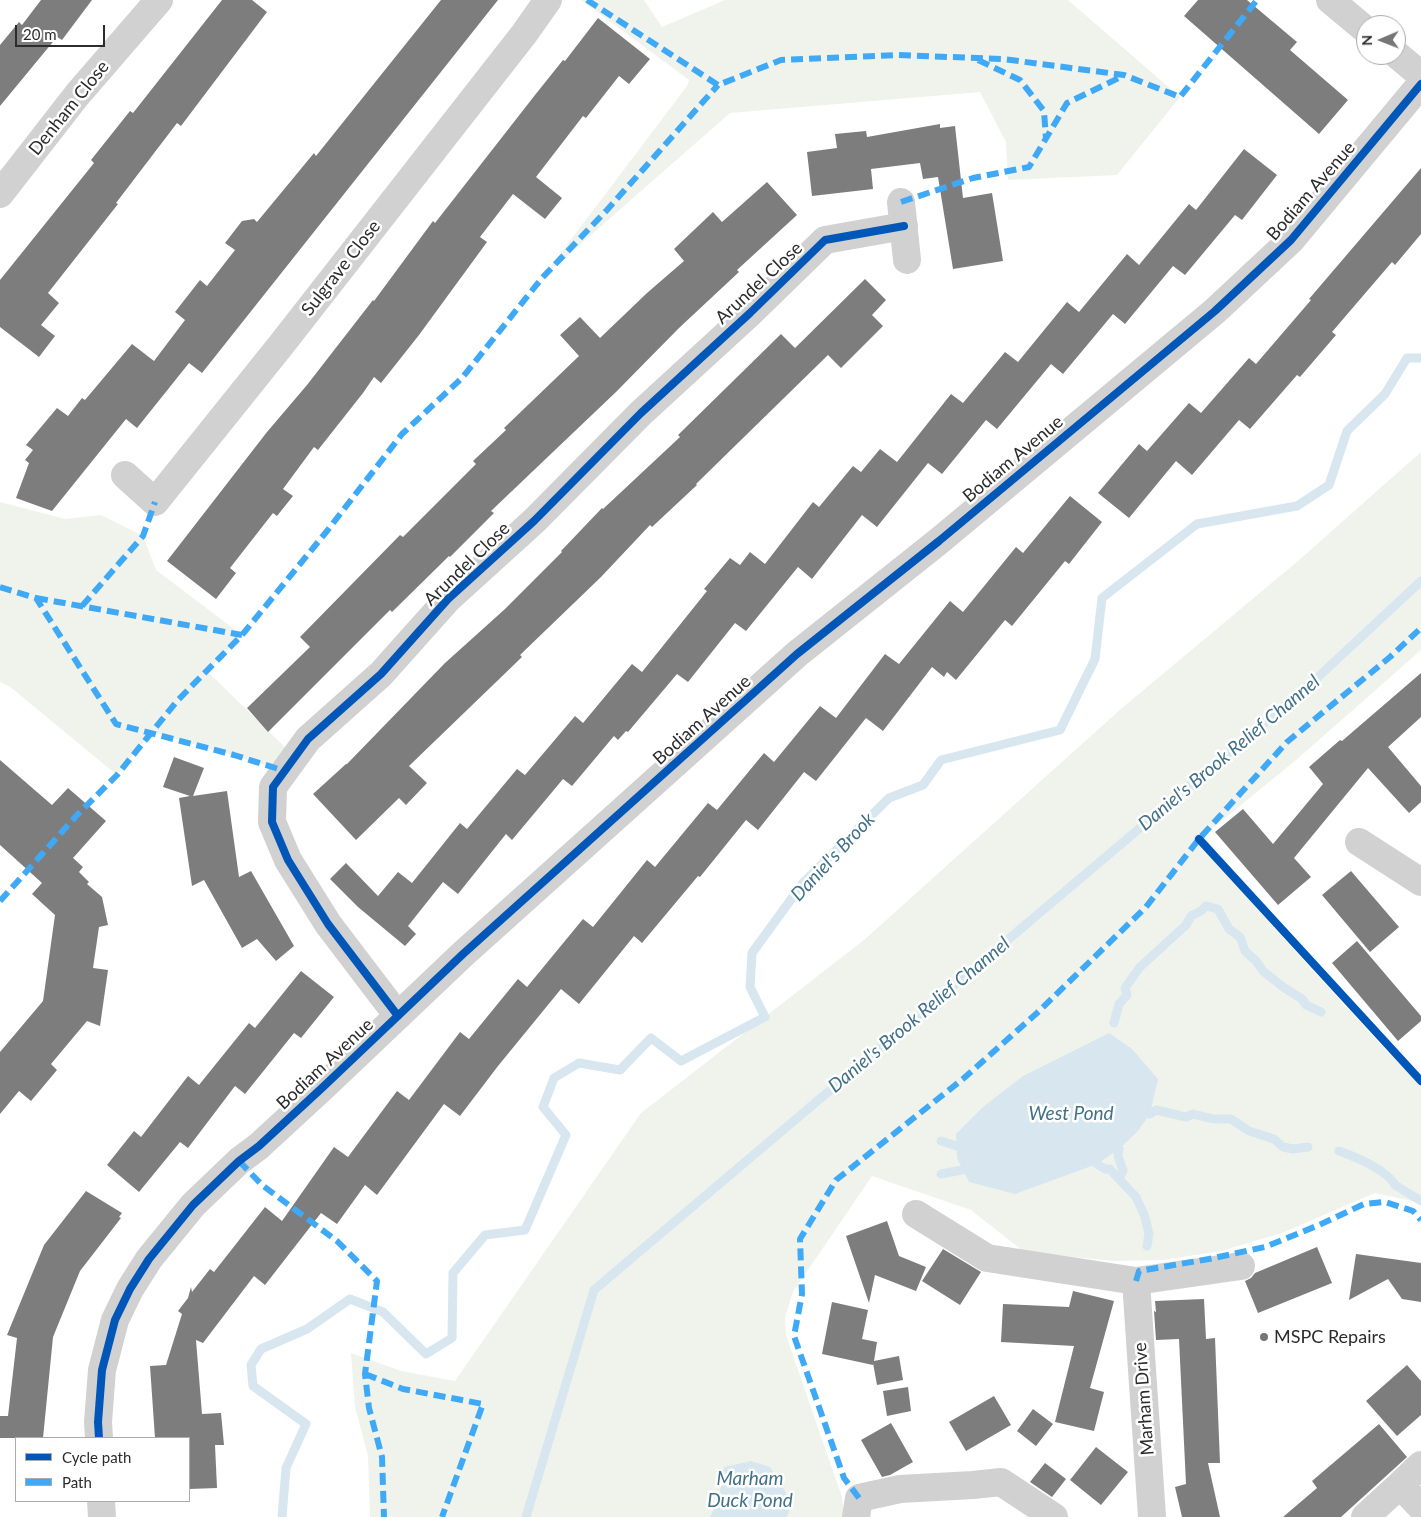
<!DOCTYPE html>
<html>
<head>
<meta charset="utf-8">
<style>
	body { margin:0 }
	#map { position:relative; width:1421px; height:1517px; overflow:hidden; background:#fff; font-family:Lato,sans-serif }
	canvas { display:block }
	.legend { position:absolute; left:15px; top:1437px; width:175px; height:65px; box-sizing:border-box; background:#fff; border:1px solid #ababab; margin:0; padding:6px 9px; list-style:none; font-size:15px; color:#2c2c2c }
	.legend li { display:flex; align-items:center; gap:10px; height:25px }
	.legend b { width:25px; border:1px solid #ababab }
	.north { position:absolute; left:1356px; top:15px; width:50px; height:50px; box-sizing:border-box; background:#fff; border:1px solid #ababab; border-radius:50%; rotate:269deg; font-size:14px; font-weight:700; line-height:20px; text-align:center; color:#2c2c2c }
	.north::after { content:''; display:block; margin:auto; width:18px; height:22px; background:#767676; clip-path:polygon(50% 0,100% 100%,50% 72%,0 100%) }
	.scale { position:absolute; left:15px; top:25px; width:90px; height:22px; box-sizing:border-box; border:2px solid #2c2c2c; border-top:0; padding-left:6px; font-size:15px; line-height:18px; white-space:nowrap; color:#2c2c2c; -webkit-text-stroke:4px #fff; paint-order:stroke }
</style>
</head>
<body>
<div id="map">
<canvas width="1421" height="1517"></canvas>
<ul class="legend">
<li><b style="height:6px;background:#0057b8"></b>Cycle path</li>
<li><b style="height:6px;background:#3fa9f5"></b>Path</li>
</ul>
<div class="north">N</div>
<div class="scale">20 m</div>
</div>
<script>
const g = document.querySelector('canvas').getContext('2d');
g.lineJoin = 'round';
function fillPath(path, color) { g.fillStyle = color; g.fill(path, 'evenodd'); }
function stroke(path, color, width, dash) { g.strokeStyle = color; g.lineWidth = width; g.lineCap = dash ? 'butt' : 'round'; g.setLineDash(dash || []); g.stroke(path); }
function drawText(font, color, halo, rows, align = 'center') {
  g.font = font + ' Lato,sans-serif'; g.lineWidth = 5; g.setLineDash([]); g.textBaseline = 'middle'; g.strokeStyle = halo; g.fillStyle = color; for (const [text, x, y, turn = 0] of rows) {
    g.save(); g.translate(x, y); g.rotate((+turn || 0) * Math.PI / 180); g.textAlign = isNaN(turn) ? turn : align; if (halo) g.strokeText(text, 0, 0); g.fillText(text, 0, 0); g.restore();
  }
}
fillPath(new Path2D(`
	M581,0H644L662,27L725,0H1068L1180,97L1117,175L1008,180L1006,142L980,92L730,113L542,278L687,86L689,80Z
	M1421,452V650L1295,761L1204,835L1256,908L1379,1043L1421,1085V1203L1375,1193L1282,1233L1221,1251L1163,1260L1114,1261L1024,1252L971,1210L872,1176L793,1292L785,1317L786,1335L842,1497L844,1517H370L368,1456L355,1407L351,1353L401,1371L455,1381L641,1113L864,940L1122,708L1298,561Z
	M0,502L65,519L101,515L143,536L156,570L242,635L207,671L295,757L285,771L152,732L117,775L9,686L0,682Z`), '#f0f3eb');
fillPath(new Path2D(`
	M1109,1033L1132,1049L1158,1079L1150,1114L1137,1132L1119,1149L1097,1164L1015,1194L969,1182L957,1158L956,1134L983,1107L1023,1076Z
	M751,1461L770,1467L784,1489L791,1505L787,1517H710L718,1502L724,1467Z`), '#d8e7ef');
stroke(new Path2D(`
	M1114,1023L1119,1004L1127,995L1125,988L1140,967L1186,925L1191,916L1201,911L1206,906L1218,909L1229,929L1240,937L1245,951L1256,961L1263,971L1283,987L1302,999L1306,1005L1321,1012
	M1150,1114L1156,1110L1186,1117L1193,1114L1213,1119H1231L1249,1131L1274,1139L1283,1147L1293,1149L1308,1147
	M941,1141L957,1146
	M1119,1149L1118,1156L1123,1171L1119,1179L1136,1197L1145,1217L1149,1234L1147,1246
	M1339,1151C1356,1157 1387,1170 1395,1185
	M1097,1164L1105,1169H1110L1119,1179
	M941,1174L962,1170
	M1393,1182L1395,1185L1421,1201
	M282,1517L286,1468L306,1424L253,1386L251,1365L261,1349L307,1329L350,1299L383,1312L426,1354L452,1338L453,1273L485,1235L525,1230L566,1135L543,1107L554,1078L579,1063L620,1070L651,1038L681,1061L765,1017L750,987L752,953L803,883L889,798L923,785L941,760L1060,730L1095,659L1102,598L1197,524L1297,506L1329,485L1347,431L1385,394L1407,358H1421
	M526,1517L594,1290L1316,679L1421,581`), '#d8e7ef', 9);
fillPath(new Path2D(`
	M41,0H92L62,40L57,37L0,106V45L19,22L22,25Z
	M222,0H252L267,12L181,126L177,123L116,203L118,204L48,293L59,303L41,325L55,336L39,357L0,327V280L94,163L91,160L130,111L133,113Z
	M441,0H498L202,373L189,363L137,428L126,419L52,511L16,498L29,463L25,460L33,450L26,445L57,408L68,416L82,398L85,400L132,344L154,361L185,320L175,312L200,280L207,286L235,250L225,243L242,221L254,219L257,222L314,153L316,156Z
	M1198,0H1247L1297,42L1290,50L1348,100L1319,134L1184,16Z
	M598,18L650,59L629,84L619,76L586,118L583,116L536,177L562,198L545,219L513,194L480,237L487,242L419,335L381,383L374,377L363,393L318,450L314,447L283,489L293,496L277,516L273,513L230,568L236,573L216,599L167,561L267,432L307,385L373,300L374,301L433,221L435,223L535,95L563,60L565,61Z
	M940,124V128L955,126L963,198L992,193L1003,261L953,269L938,177L923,179L920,163L871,169L873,189L812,196L807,152L837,148L835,134L866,131L867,137Z
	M1244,149L1277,175L1242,220L1235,215L1185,275L1173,266L1125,324L1113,314L1063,374L1051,364L997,429L986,420L942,474L928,463L877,527L862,515L812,579L798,567L746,631L735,623L688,682L677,674L628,732L626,731L618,740L614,736L572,786L563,779L512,840L506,834L458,894L443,882L408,926L416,934L405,946L358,907L330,879L346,863L378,896L398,872L412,883L460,823L467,829L517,769L525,775L575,716L583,723L632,664L642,672L707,591L704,589L730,558L740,565L750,552L765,564L813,502L819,507L853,466L861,472L880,449L897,462L951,394L963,403L1005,352L1018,362L1067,302L1079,312L1127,254L1139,265L1189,204L1196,210Z
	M1421,168V234L1395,265L1392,262L1332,332L1336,335L1300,377L1297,375L1250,429L1239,420L1192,475L1176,461L1129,518L1098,493L1139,444L1147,451L1189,403L1201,413L1249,358L1256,364L1311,300L1309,299Z
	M767,182L797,215L737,270L739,272L679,328L616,392L491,511L494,513L450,557L449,556L392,612L390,610L268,732L247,708L310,647L300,637L400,535L403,537L476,464L473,461L506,430L504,428L579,356L560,335L580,317L600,338L647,293L684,261L674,249L713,212L722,222Z
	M865,279L886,300L872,315L883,326L841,368L828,355L696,484L697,485L652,527L650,525L601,577L520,655L522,657L409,766L427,783L406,805L399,798L356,840L313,794L346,764H347L445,663L505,609L562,552L561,551L602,508L603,509L680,437L678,435L781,334L795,348Z
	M1070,496L1102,522L1069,564L1065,561L1012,626L1005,620L956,680L947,672L944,677L932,667L883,731L866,718L816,781L804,772L758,830L746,820L700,877L698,876L642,943L634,936L579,1004L561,989L498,1066L460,1116L444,1104L377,1195L365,1185L337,1224L321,1213L265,1285L254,1276L203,1343L196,1340L202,1414L221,1413L224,1445H215L217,1488L189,1489V1438H155L150,1366L166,1365L182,1314L178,1311L188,1298L191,1287L192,1292L210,1269L214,1272L265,1207L282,1221L334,1147L348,1157L397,1091L409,1100L460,1032L469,1039L518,979L527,987L583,919L593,927L647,860L655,867L708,803L717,810L764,753L774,762L820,706L836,718L885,654L899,664L950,601L963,612L1016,547L1023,553Z
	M1421,673V717L1388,747L1421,786V802L1409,813L1368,768L1294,858L1311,877L1278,905L1215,832L1243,809L1273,844L1323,784L1309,767L1340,740L1342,741Z
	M174,757L204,768L193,796L227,791L239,877L251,871L294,946L276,961L257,939L242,948L204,880L192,886L179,798L190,796L163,787Z
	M0,760L52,805L68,788L106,821L73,858L83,867L79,872L89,882L87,884L102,897L108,925L99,927L93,968L108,970L100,1026L87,1021L51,1064L57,1070L31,1101L19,1091L0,1114V1052L43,1001L55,915L32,894L42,883L0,845Z
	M1351,871L1399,927L1370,952L1322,895Z
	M1357,941L1421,1016V1021L1398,1041L1332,963Z
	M301,971L334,997L301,1038L294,1033L245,1094L235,1086L188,1148L180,1142L139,1192L107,1165L134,1131L141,1137L188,1076L199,1085L249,1023L255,1028Z
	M86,1191L122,1213L119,1217L121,1218L80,1271L53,1337L43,1438H0V1416H8L17,1338L7,1335L44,1245Z
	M887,1221L899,1256L926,1267L916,1291L875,1275L869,1303L846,1236Z
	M1317,1247L1332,1283L1258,1313L1245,1281L1251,1278L1255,1273Z
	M943,1249L981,1272L960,1305L922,1281Z
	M1356,1254L1421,1263V1302L1402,1299L1388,1279L1349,1300Z
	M1073,1291L1114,1301L1090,1388L1104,1392L1094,1431L1055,1422L1074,1346L1001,1342L1003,1304L1069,1307Z
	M1204,1299L1206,1339L1215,1338L1220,1463H1208L1220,1517H1182L1175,1487L1186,1484L1179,1339L1156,1340L1154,1311L1156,1312L1155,1301Z
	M832,1302L868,1310L862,1339L877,1342L874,1361L899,1356L903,1380L877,1385L873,1363V1365L822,1354Z
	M1407,1365L1421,1381V1415L1397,1436L1366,1401Z
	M908,1387L911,1411L887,1416L883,1391Z
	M994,1396L1011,1425L966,1451L949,1422Z
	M1033,1409L1053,1424L1036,1446L1017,1431Z
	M891,1423L913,1462L890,1475L882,1477L861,1440Z
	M1379,1424L1407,1457L1341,1517H1283L1317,1488L1312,1481Z
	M1096,1447L1128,1472L1101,1505L1070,1480Z
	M1045,1463L1066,1479L1052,1497L1030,1482Z`), '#7d7d7d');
stroke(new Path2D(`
	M1330,0L1366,30
	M1396,54L1421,75
	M0,194L77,95L159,0
	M901,202L907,260
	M125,475L155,502L281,345L524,34L548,0
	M1359,842L1421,882
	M398,1016L328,924L288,860L272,822L273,787L308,739L381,674L448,599L534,521L641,413L750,313L825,240L904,226
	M916,1214L987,1258L1136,1281L1241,1266
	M1136,1281L1152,1517
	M99,1438L98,1422L102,1370L115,1320L130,1289L149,1259L193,1205L239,1161L259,1146L323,1087L463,954L797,654L939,541L1215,311L1291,240L1421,84
	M1400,1485L1421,1465
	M101,1501L102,1517
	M856,1517L859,1498L900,1489L973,1485L1001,1482L1054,1517
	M1365,1517L1400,1485L1421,1507`), '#d1d1d1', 28);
stroke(new Path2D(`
	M587,0L718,85L781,60L897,55L1003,59L1124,75L1180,97L1257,0
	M978,60L1020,80L1044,111L1046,139
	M901,202L973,178L1029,167L1067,103L1123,76
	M0,587L36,598L116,724L234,755L285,771
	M36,598L242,635
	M82,606L143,536L155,502
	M0,901L78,814L117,775L177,701L242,635L327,531L402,434L462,378L542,278L607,210L718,85
	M239,1161L262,1185L337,1241L377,1281L365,1374L369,1408L382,1457L384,1517
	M1136,1281L1139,1271L1209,1259L1265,1247L1319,1225L1364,1204L1385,1202L1413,1211L1421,1220
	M365,1374L403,1389L483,1404L442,1517
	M859,1498L844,1478L794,1336L802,1294L800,1239L836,1180L964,1078L1037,1013L1146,907L1199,839L1287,742L1390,657L1421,628`), '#3fa9f5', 6, [12, 6]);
stroke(new Path2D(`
	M1199,839L1421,1081
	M398,1016L328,924L288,860L272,822L273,787L308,739L381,674L448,599L534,521L641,413L750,313L825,240L904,226
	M99,1438L98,1422L102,1370L115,1320L130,1289L149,1259L193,1205L239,1161L259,1146L323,1087L463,954L797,654L939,541L1215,311L1291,240L1421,84`), '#0057b8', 8);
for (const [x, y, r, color] of [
	[1264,1337,5,"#767676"]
]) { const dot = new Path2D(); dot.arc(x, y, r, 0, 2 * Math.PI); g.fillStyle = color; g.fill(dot); stroke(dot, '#fff', 2); }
drawText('18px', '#2c2c2c', '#fff', [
	["Denham Close",69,108,-51],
	["Bodiam Avenue",1311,191,-49],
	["Sulgrave Close",341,268,-52],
	["Arundel Close",759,283,-43],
	["Bodiam Avenue",1013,459,-40],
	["Arundel Close",467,564,-44],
	["Bodiam Avenue",702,720,-42],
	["Bodiam Avenue",325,1064,-43],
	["Marham Drive",1144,1399,-94]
]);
drawText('18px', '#2c2c2c', '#fff', [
	["MSPC Repairs",1274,1337]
], 'left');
drawText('italic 19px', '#417087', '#fff', [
	["Daniel's Brook Relief Channel",1229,753,-40],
	["Daniel's Brook",833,857,-47],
	["Daniel's Brook Relief Channel",919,1015,-40],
	["West Pond",1071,1114],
	["Marham",750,1479],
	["Duck Pond",750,1501]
]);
</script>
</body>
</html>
